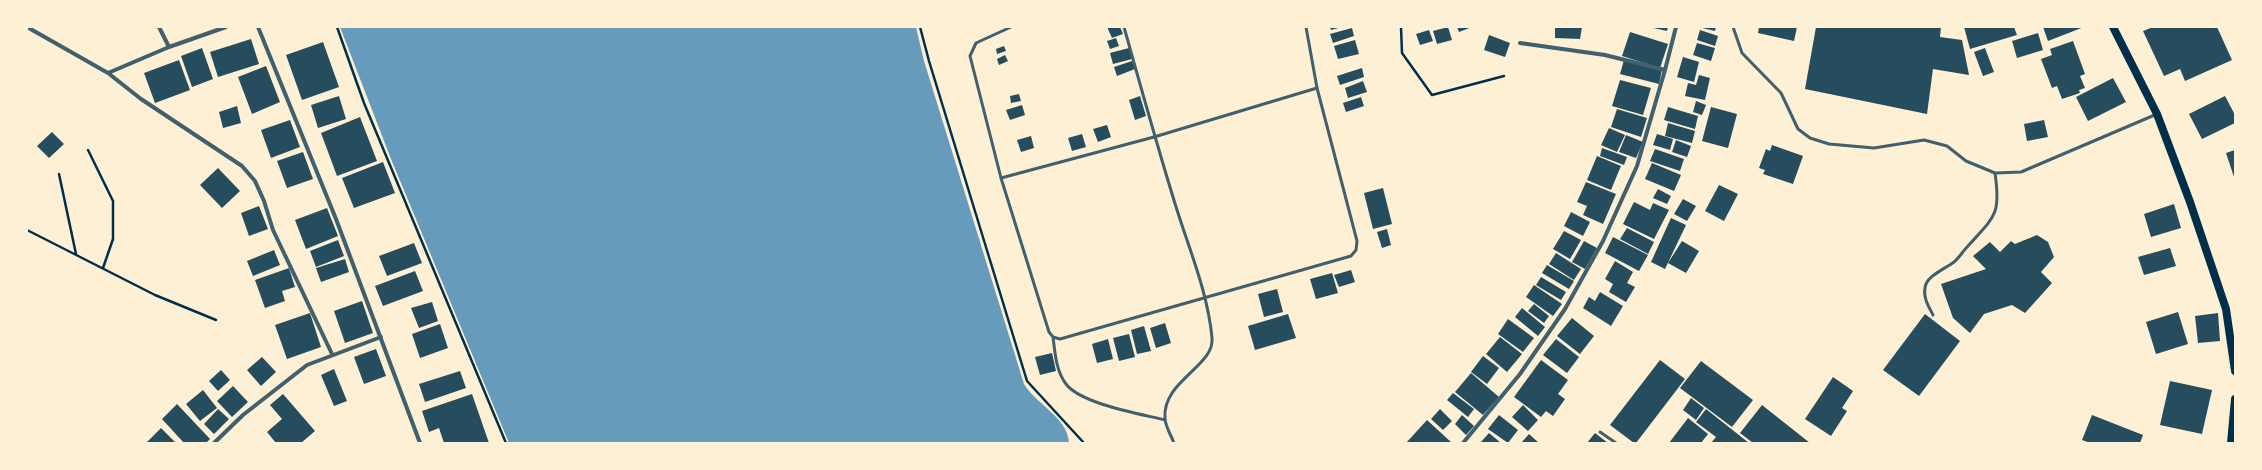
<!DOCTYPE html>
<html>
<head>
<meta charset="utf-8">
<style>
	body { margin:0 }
	#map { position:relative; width:2262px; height:470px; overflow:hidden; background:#fdf0d5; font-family:"Varela Round",sans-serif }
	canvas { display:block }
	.frame { position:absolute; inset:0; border:28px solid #fdf0d5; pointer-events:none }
</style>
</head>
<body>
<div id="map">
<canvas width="2262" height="470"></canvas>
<div class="frame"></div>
</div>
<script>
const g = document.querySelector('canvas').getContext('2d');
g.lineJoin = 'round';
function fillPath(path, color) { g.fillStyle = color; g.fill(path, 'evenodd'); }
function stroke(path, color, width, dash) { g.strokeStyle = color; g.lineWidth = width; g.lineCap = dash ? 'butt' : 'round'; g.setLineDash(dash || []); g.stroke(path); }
fillPath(new Path2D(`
	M340,27H916L924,61L1024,384C1036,404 1068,418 1069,443H509L391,159Z`), '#669bbc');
fillPath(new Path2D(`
	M1107,27H1120L1123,34L1112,38Z
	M1330,27H1342L1331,30Z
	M1448,27L1452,40L1437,44L1433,31Z
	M1457,27H1472L1459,32Z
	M1555,27H1582L1580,39L1555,38Z
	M1649,27H1668L1667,31Z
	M1698,27H1716L1715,31Z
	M1759,27H1797L1794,41L1758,33Z
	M1816,27H1941L1940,37L1962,40L1969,75L1933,69L1927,114L1805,89Z
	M1964,27H2014L2017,35L1970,49Z
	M2043,27H2084L2048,41Z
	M2153,27H2217L2232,60L2185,81L2180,69L2164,76L2143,31Z
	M1352,28L1354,36L1333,43L1330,34Z
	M1429,30L1433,41L1420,45L1416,34Z
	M1700,30L1718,36L1715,46L1697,40Z
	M1630,32L1668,44L1660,68L1622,56Z
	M2038,33L2043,50L2017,58L2012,41Z
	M1489,35L1510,43L1505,57L1484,50Z
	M1116,38L1119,46L1110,49L1107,41Z
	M251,39L259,64L218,77L210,52Z
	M1355,40L1359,54L1338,59L1334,46Z
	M2073,41L2085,74L2080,76L2085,88L2079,90L2080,93L2062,99L2057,86L2052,88L2041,59L2052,55L2050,49Z
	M323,42L339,87L302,100L286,55Z
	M1697,43L1715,48L1711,61L1693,55Z
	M1004,46L1006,51L997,54L996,49Z
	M202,48L213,79L192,87L181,56Z
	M1129,48L1132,59L1113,64L1110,53Z
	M1985,48L1994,72L1983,76L1974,52Z
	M1005,55L1008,61L999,65L997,59Z
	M1683,57L1699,62L1694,82L1677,77Z
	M179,60L190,90L155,103L144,73Z
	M1624,60L1662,70L1659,84L1620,74Z
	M1132,61L1135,69L1117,76L1114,67Z
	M266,66L280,102L252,114L238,77Z
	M1362,68L1364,77L1340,85L1337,76Z
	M1699,75L1710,78L1705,100L1685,96L1688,83L1696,85Z
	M2113,78L2126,102L2088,121L2076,97Z
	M1620,80L1651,88L1643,115L1612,106Z
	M1363,81L1367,92L1348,98L1345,88Z
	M1019,94L1021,101L1011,103L1010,96Z
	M339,96L346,119L318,128L311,105Z
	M1140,96L1146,116L1135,120L1129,100Z
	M2225,96L2235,115V123L2202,139L2189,114Z
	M1361,97L1364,106L1346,112L1343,103Z
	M1696,101L1706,105L1702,115L1693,112Z
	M1022,105L1025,115L1010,120L1006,110Z
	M237,106L241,123L223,128L219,112Z
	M1668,107L1698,116L1695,129L1664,120Z
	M1711,107L1737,114L1728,148L1702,141Z
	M1617,109L1647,118L1641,137L1611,127Z
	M360,117L377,161L337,176L321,133Z
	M290,120L300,147L271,158L261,130Z
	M2044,120L2048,137L2027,141L2024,124Z
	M1668,123L1695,131L1692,143L1665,136Z
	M1107,125L1111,137L1098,142L1093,129Z
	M1609,128L1625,135L1617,152L1601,145Z
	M52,132L64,144L49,158L37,146Z
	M1082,134L1086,147L1072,151L1068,138Z
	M1657,134L1673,139L1670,150L1653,145Z
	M1626,135L1643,142L1636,158L1619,152Z
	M1031,136L1034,148L1021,152L1017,140Z
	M1676,140L1691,146L1687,157L1672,152Z
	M1772,145L1803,156L1793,184L1763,174L1765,170L1759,168L1766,149L1770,151Z
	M1602,148L1627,157L1624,165L1600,156Z
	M1655,149L1684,159L1680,171L1650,161Z
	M2235,150V180L2226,153Z
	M303,152L313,179L287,188L277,161Z
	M1597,156L1621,166L1611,190L1587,180Z
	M383,162L395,193L354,208L342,178Z
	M1652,163L1681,175L1674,191L1645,179Z
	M218,168L240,191L222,208L200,185Z
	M1586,182L1616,194L1603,224L1583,215L1587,206L1577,202Z
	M1719,185L1738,194L1724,221L1705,211Z
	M1383,188L1392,224L1373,229L1364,193Z
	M1658,189L1671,196L1667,204L1653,198Z
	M1683,199L1696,206L1687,221L1674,214Z
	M1634,202L1650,210L1653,203L1669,210L1654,239L1623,224Z
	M2174,204L2181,228L2151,237L2144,214Z
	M259,206L268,229L249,236L241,213Z
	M327,208L338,236L306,249L295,220Z
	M1571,212L1590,222L1583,236L1564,226Z
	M1671,218L1686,225L1665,269L1651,262Z
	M1627,228L1654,242L1648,254L1620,239Z
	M1387,229L1391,245L1382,248L1377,232Z
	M1564,231L1581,240L1570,259L1553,249Z
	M2037,235L2048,242L2054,257L2041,272L2052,283L2025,313L2012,305L1984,314L1970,333L1953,318L1941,284L1986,269L1973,256L1990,242L2000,252L2011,241L2015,244Z
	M1613,237L1648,255L1639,271L1605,253Z
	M338,240L344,256L316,267L310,251Z
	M1584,241L1597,248L1585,269L1572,262Z
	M1682,241L1699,251L1686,273L1668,263Z
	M414,243L422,263L387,276L379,256Z
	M2170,248L2176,266L2144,275L2138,257Z
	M274,250L280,265L253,276L247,261Z
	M1556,253L1581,269L1574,280L1549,264Z
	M345,259L349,272L321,282L316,268Z
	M1615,261L1633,272L1627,283L1635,287L1626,302L1609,292L1613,284L1605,279Z
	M1547,265L1574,281L1569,289L1542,273Z
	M289,268L295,287L282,291L285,301L265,308L255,280Z
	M1351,270L1355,282L1339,287L1334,275Z
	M415,271L423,291L383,306L375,286Z
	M1332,273L1338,293L1316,299L1310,279Z
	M1541,277L1566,292L1561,300L1536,285Z
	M1534,285L1562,304L1553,316L1526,297Z
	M1277,289L1283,312L1264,317L1258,294Z
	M1600,292L1623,306L1611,326L1583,308L1589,297L1595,301Z
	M362,301L373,333L345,343L334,311Z
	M432,302L438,321L419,328L411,308Z
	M1534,304L1549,316L1544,323L1528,311Z
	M1522,308L1545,327L1538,336L1515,317Z
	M2178,312L2188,344L2156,354L2146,322Z
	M310,313L321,347L287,359L275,325Z
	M2218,313L2220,341L2198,343L2195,316Z
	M1288,314L1296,338L1255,350L1248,326Z
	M1925,314L1960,341L1919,396L1883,370Z
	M1572,318L1594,336L1580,354L1557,336Z
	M1508,319L1534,338L1523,352L1498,334Z
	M1165,323L1171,343L1156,348L1150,328Z
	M440,324L448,348L420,358L412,334Z
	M1144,326L1151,351L1137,354L1131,330Z
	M1129,334L1135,357L1119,361L1113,338Z
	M1500,337L1522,354L1507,372L1486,354Z
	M1108,339L1113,359L1097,363L1092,344Z
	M1556,339L1579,357L1567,373L1543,355Z
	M376,349L386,376L364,384L354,357Z
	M1052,353L1056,371L1040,375L1035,357Z
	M1483,356L1499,368L1487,384L1471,372Z
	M262,357L276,372L261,386L247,370Z
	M1541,360L1568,380L1558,394L1565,399L1553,416L1546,411L1541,417L1514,397Z
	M1660,360L1685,379L1636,443H1634L1610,425Z
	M1701,361L1753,400L1732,427L1680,388Z
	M334,369L347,401L334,406L321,375Z
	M221,370L230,380L218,391L209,381Z
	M460,371L466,388L425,402L419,384Z
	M1471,373L1499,397L1483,415L1455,392Z
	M1833,377L1853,391L1842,408L1847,411L1831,436L1805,419Z
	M2170,381L2212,390L2202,434L2160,425Z
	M233,386L248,402L232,417L217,401Z
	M203,390L217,408L200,421L186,404Z
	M1453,393L1474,409L1468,417L1447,400Z
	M283,394L315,431L301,443H276L267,432L282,419L270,405Z
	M472,394L489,443H444L439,428L429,432L422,411Z
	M1691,398L1704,408L1696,420L1683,410Z
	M177,404L210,439L206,443H184L162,419Z
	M1523,405L1538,420L1528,431L1512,417Z
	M1762,405L1810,443H1753L1740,433Z
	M218,409L229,419L214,434L204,424Z
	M1440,409L1452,421L1443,430L1431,419Z
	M1706,409L1749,443H1711L1716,437L1696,422Z
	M1462,415L1474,426L1466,435L1455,424Z
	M1499,415L1518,430L1508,443L1488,429Z
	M2092,415L2143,435L2140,443H2090L2082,440Z
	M1688,418L1708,434L1701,443H1669Z
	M1427,420L1452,443H1406Z
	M161,428L176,443H149L147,442Z
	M1489,433L1501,443H1480Z
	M1595,433L1608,443H1587Z
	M1529,434L1539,443H1521Z`), '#264d5e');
stroke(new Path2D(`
	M337,27L364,103L506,443
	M920,27L929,61L1027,381L1084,443
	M1401,27L1402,53L1432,95L1504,76
	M88,150L113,201V239L103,268
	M59,174L76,254
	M27,230L155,295L216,320`), '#003049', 2.5);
stroke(new Path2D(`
	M1011,27L976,43L970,56L1001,178L1049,332L1053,337L1060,339L1351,256L1356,250L1357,241L1317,88L1306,27
	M1124,27C1141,88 1158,149 1177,210C1190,251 1208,294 1212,338C1215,366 1162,381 1165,418C1165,426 1171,435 1174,443
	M1733,27L1742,53L1781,93L1798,129L1810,138L1829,144L1874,148L1924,140L1947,146L1966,161L1995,173L2021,172L2157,114
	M1001,178L1154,137L1317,88
	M1933,315C1929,307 1923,298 1925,288C1926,276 1945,269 1954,262C1959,258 1963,251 1968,246C1995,216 2001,215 1995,173
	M1053,337C1055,353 1056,371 1066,384C1081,404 1141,414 1165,420
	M1600,432L1616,443`), '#3f606c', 3);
stroke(new Path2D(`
	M27,27L108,73L141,99L242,166L255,181L264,201L273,230L332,354
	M159,27L169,47
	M258,27L336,219L420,443
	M1520,43L1605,55L1665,70
	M108,73L169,47L226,27
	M214,443L243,415L307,365L381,337
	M1463,443L1520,374L1565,309L1603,241L1637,166L1665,70L1676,27`), '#3f606c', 4);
stroke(new Path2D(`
	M2113,27L2157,114L2190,202L2226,309L2235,371
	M2231,443L2235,399`), '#003049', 8);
</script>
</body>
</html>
